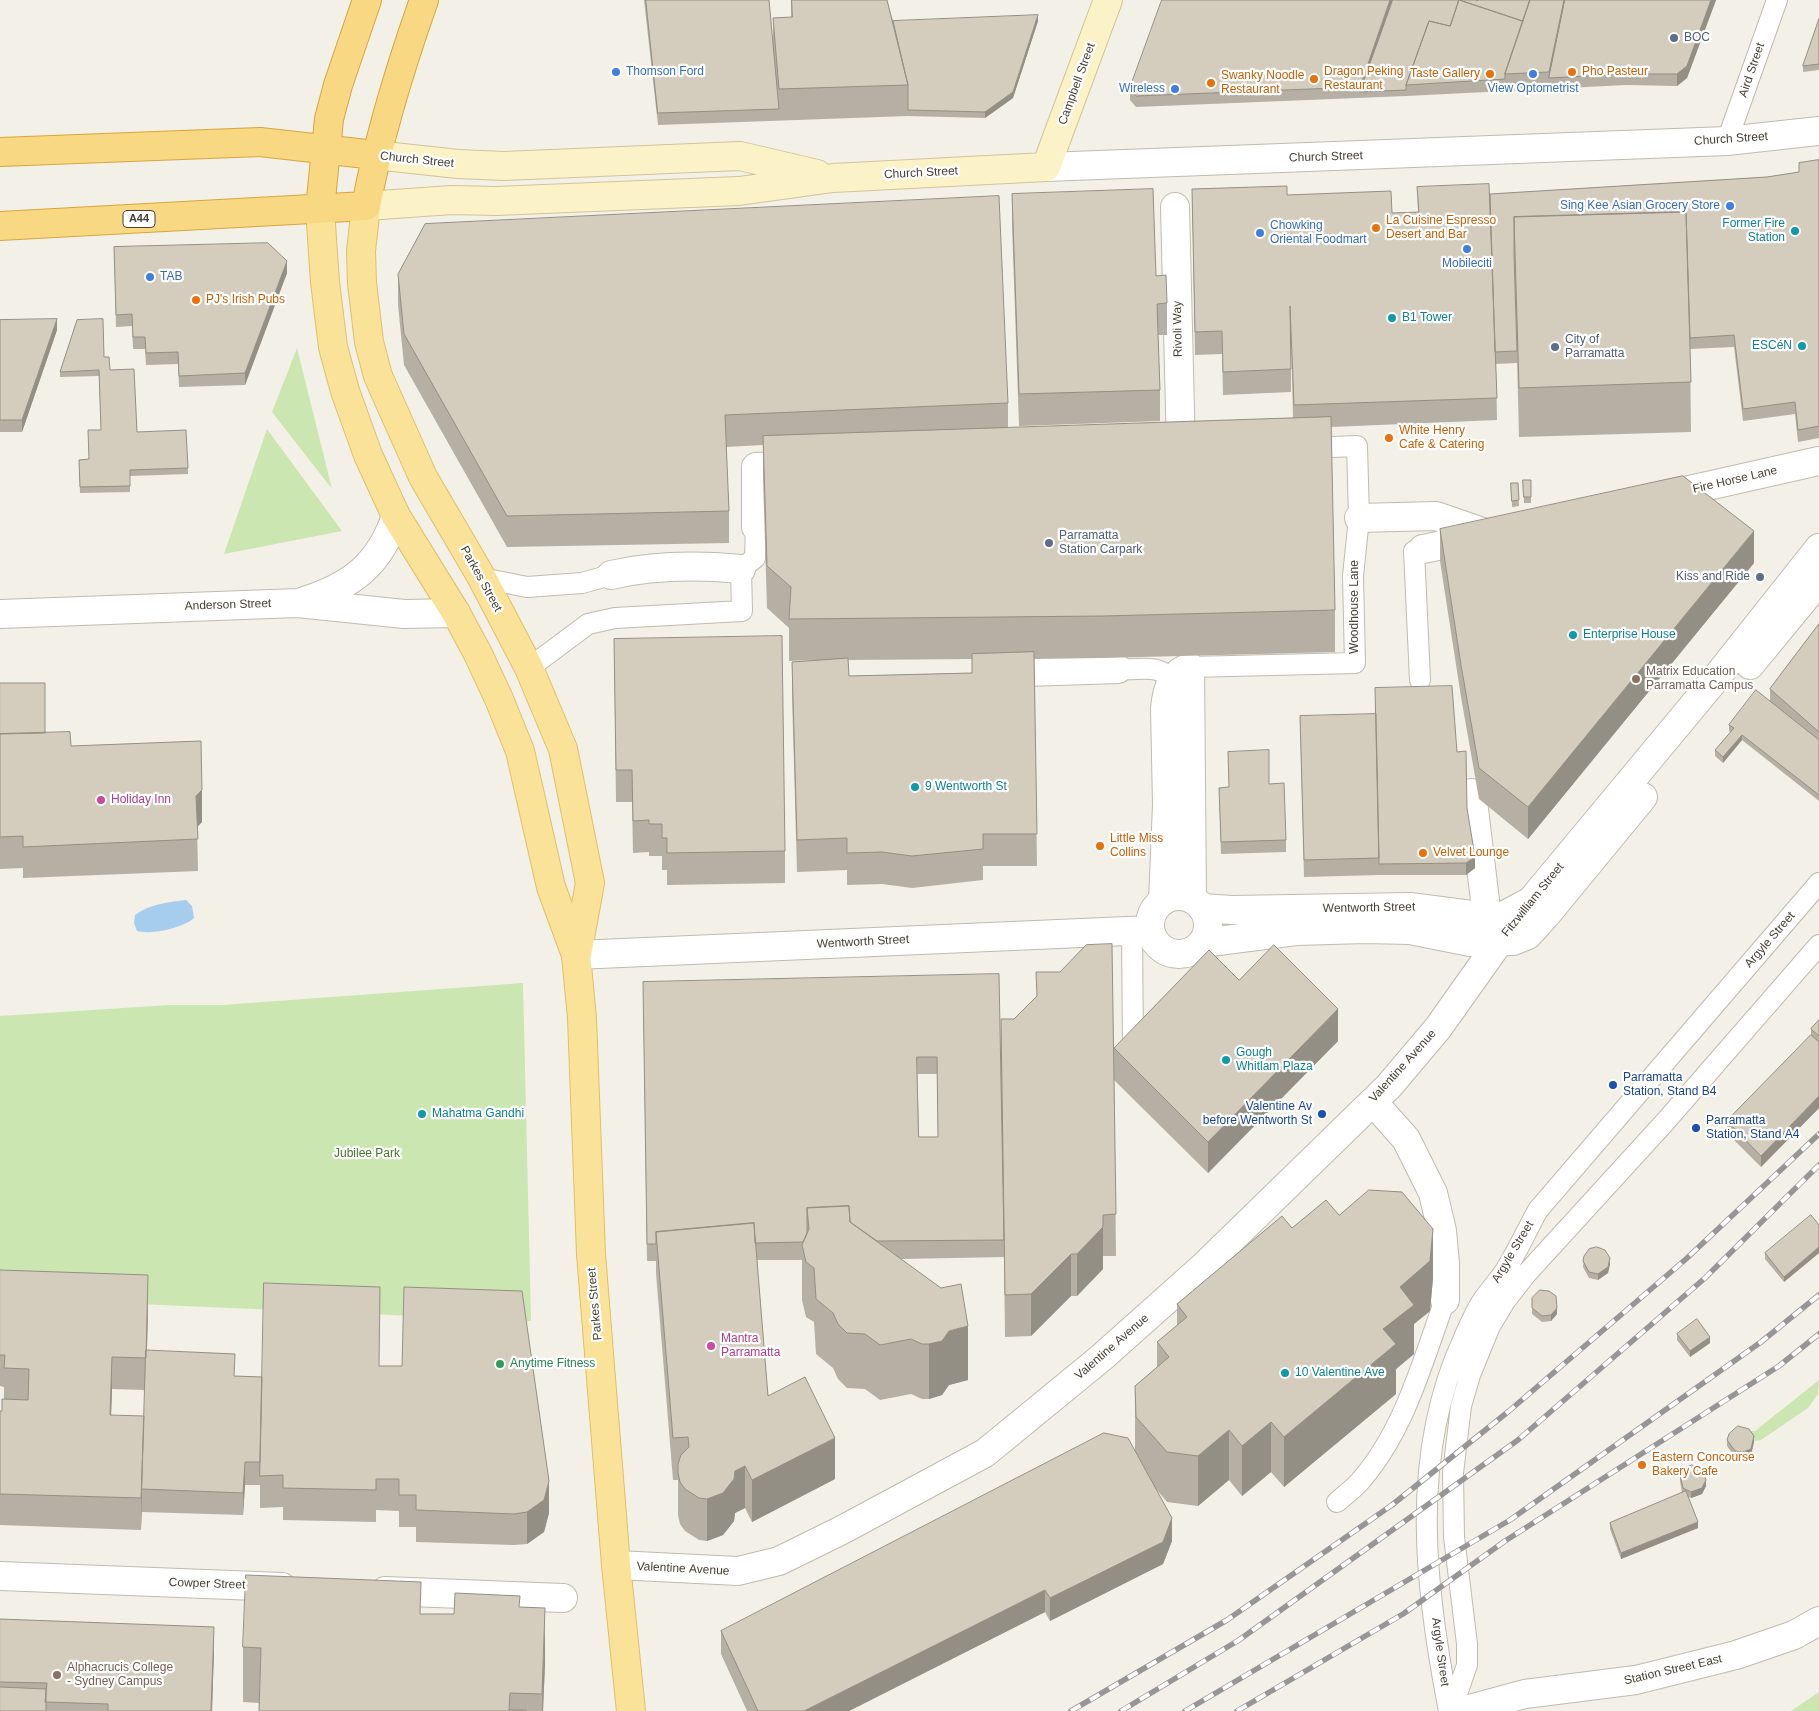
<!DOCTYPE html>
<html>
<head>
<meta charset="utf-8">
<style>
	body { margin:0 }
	canvas { display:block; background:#f3f0e7 }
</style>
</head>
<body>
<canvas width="1819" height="1711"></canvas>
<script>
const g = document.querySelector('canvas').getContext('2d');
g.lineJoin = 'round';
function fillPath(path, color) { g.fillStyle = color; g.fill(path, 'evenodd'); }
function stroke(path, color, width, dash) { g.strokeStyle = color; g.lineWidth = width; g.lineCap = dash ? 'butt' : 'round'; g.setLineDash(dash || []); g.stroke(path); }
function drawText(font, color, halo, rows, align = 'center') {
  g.font = font + ' Arial,sans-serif'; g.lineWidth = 4.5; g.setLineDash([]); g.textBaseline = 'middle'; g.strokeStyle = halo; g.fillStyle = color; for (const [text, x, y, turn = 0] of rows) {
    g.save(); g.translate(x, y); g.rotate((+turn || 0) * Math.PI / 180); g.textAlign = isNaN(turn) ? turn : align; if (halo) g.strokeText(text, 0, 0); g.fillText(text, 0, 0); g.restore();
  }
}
fillPath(new Path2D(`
	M297,348L332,489L272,412Z
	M267,429L342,531L224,554Z
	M523,983L531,1321L0,1298V1016L169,1005H222Z
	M1819,1380L1818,1394L1808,1408L1761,1440L1754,1441L1750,1431H1755Z
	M1819,1692V1711H1791Z`), '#cce6b2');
fillPath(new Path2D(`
	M186,900L192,906L194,918C183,928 152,935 137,931L134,923L135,915C150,904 168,902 186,900Z`), '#a6cded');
const service = new Path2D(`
	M1727,141L1777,0
	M482,578L527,587L582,583L611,575
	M1106,661C1119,676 1140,665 1157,670C1167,673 1176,680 1184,687
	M1190,667L1355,663L1353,576L1359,518L1357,446L1304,448
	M529,668L588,624L615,618L742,611L741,569L755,558L756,527
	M1420,680L1414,551L1423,549
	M1132,931L1133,1049
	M1337,1502C1345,1495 1355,1488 1362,1479C1405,1429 1423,1360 1445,1300
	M1449,1711C1425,1589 1409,1457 1463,1340C1469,1326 1476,1309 1485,1297C1493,1286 1502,1277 1508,1266C1519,1248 1528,1228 1538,1210L1819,883
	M1451,1711L1467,1665V1644L1454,1537L1453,1473L1461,1406L1470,1375L1490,1326L1505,1301L1527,1273L1665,1122L1819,945`);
const pedestrian = new Path2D(`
	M1175,207L1181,451
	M611,575C654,565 698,565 741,569
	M997,673L1118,669
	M1472,793L1487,917`);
const minor = new Path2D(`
	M1663,496L1819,461
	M1359,518L1436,516L1491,535L1497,534
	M756,527V467L800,465
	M1423,549L1477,538
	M304,601C352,586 380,564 396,516
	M0,614L298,603L404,614L456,613
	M1163,901L1167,805L1165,708C1167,690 1171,673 1190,667L1192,899
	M1373,1102L1406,1139L1433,1193L1442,1231L1445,1263V1300
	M0,1576L282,1587
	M385,1591L563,1598`);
const tertiary = new Path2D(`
	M1046,167L1727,141L1819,131
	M1750,665L1819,581
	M1150 925a29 29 0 1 1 58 0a29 29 0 1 1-58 0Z
	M1202,908L1232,910L1410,907L1487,917L1503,916L1529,902
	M1202,943L1296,931L1365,929L1410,930L1470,942L1513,941L1528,935L1546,915L1643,797
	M576,955L1150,930
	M616,1565L738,1571L779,1561L842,1530L985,1453L1101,1358L1202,1268L1389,1086L1438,1028L1499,942L1531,901L1712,683L1819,548
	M1462,1711L1525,1694L1636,1680L1736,1655L1794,1635L1819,1621`);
const secondary = new Path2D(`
	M375,155L458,164L504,166L740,156L817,174
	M366,206L452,200L496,201L739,191L833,178L1046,167L1108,0`);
const primary = new Path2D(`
	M366,206L361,251L362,283L369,342L378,376L423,477L482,578L529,668L563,749L590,883L577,954
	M320,209L325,282L333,347L345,391L368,455L396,516L456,613L478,654L499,699L520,751L551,887L576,955L582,1018L591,1254L616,1565L631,1711`);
const trunk = new Path2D(`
	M0,152L260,142L375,155
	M320,209L329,119L338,85L367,0
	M0,226L366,206C379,135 400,68 424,0`);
stroke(service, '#c1bbad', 22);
stroke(pedestrian, '#c1bbad', 30);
stroke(minor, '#c1bbad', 30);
stroke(tertiary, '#c1bbad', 30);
stroke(secondary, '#d1c498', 30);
stroke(primary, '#dfc06a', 30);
stroke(trunk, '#d7a53e', 30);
stroke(service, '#fff', 20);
stroke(pedestrian, '#fff', 28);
stroke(minor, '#fff', 28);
stroke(tertiary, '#fff', 28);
stroke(secondary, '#fcf2c8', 28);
stroke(primary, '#fae299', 28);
stroke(trunk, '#f9d884', 28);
const rail = new Path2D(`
	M1071,1711L1227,1620L1392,1505L1509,1411L1686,1259L1819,1134
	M1121,1711L1239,1640L1518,1440L1705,1278L1819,1165
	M1185,1711L1510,1520L1761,1342L1819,1295
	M1237,1711L1403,1614L1505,1541L1779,1366L1819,1334`);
stroke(rail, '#969696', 5.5);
stroke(rail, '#fff', 4, [11]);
fillPath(new Path2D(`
	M644,0H769L773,47V18L791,17V0H887L893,21H1038L1013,98L985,118L908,116L658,125Z
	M1478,0H1716L1687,78L1677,86L1626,85L1406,96L1136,107L1130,100V88L1477,1Z
	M1819,19V70L1803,72V66Z
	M1819,160V438L1798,442L1795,414L1743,421L1734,347L1690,349L1691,432L1519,437L1517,358V363L1496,364L1497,420L1331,427L1335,610V652L1103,658L1034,659L1037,866H983V880L912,888L882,884L847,885V870L797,872L792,694V662L813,660L789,661V628L767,608L763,478V445L726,447L729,511V543L507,547L404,365L398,305V274L1008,403V428L1293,418L1291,332V392L1223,395L1222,354L1195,355L1192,189L1287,195L1392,213L1418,212L1417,187L1490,194L1767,177L1799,172V163ZM972,659V673L849,676L848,660Z
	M1012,194L1156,276L1167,303V335H1158L1160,390V421L1019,426L1012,225Z
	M114,247L287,273L245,385L179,387L178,364L146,365L145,349H133L132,326L116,327Z
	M0,320L57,330L22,432H0Z
	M104,357L137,432L188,468V474L130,476V492L80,493L79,460L89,459L101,430L99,376L60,377V372Z
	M1523,480H1531V503H1524Z
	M1511,483H1518L1519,506L1512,507Z
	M1440,529L1754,563L1528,839L1479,799L1461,697L1440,561Z
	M1819,624V801L1742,740L1723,763L1715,756V750L1731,732L1729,731V725L1770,700V689Z
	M614,639L785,851V883L667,885V870H662V856H649V852L633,853L632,802H616Z
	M0,683L45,733L71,746L202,822L197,827L198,871L23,878V868L0,869Z
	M1300,716L1457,752L1467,808L1475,868L1466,875H1379L1304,877Z
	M1228,752L1269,784L1286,840V852L1221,854L1219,788L1229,787Z
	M1239,980L1338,1041L1208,1173L1114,1080L1116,1256H1103V1269L1077,1296H1071L1031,1336L1005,1337L1004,1257L901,1259L968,1380L949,1385L942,1395L929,1399H922L911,1394L880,1400L865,1389L847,1388L838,1379L833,1368L816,1354L814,1322L806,1317L802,1300V1260H757L768,1396L835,1479L752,1522L745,1508L735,1513L734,1521L723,1535L707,1541L699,1540L685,1531L680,1524L678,1515V1480H673L656,1273V1261H647L643,982L1001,1056L1114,1048ZM917,1074H937L938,1137H919Z
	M1819,1020V1108L1761,1167L1727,1133V1121L1811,1035V1029Z
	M1339,1215L1433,1278L1430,1311L1414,1324V1354L1396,1369V1394L1284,1487L1271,1472L1242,1496L1229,1480L1198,1506L1167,1502L1157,1490L1172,1541L1163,1564L1050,1621L1045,1612L849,1711H747L721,1654V1631L1135,1451V1386L1157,1367V1342L1177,1326V1304L1292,1228Z
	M1819,1225V1253L1784,1282L1765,1259V1253Z
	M1584,1256L1610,1264L1608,1273L1598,1280L1589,1278L1583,1267Z
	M0,1270L148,1306L147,1350L235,1376L262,1377L379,1366L549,1513L544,1532L527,1544L514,1545L416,1542V1527H399V1511L376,1510V1522L283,1520V1507L260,1508V1485H245L243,1515L142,1512V1510L141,1530L0,1525V1411H2L4,1399V1387L0,1386ZM112,1389L145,1390L144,1430L111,1415Z
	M1532,1298L1557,1314L1551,1321L1542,1322L1532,1314Z
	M1677,1334L1710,1343L1690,1357L1677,1340Z
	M1727,1440L1754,1442L1751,1455L1743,1458L1735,1457L1727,1446Z
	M1680,1475L1706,1486L1702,1494L1691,1498L1687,1496L1698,1528L1621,1559L1610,1529V1523L1682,1493L1680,1481Z
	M520,1607L545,1663L543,1711H259V1703L243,1702V1647L421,1614H454Z
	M0,1619L214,1650L212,1711H0Z`), '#b6afa3');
fillPath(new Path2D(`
	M1390,0H1393L1360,92V87Z
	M1564,0H1567L1549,78V90V72Z
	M1711,0H1716L1687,78L1677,86V74Z
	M1038,15V21L1013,98L985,118V112Z
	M287,261V273L245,385V373Z
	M57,319V330L22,432V420Z
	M1754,531V563L1528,839V807Z
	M1742,735V740L1723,763V757Z
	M202,790V822L196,828V796Z
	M1475,857V868L1466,875V863Z
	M1338,1009V1041L1208,1173V1142Z
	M1819,1096V1108L1761,1167V1156Z
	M1103,1227V1269L1077,1296V1254Z
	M1433,1229V1278L1430,1311L1414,1324V1354L1396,1369V1394L1284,1487V1437L1400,1287Z
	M1819,1247V1253L1784,1282V1277Z
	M1071,1254V1296L1031,1336V1294Z
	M1610,1258V1264L1608,1273L1598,1280V1274Z
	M148,1275V1306L146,1390V1358Z
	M1557,1308V1314L1551,1321V1315Z
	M968,1326V1380L949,1385L942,1395L929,1399V1344L949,1331Z
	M1710,1337V1343L1690,1357V1351Z
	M112,1357V1389L110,1447V1415Z
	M144,1416L142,1489L141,1530V1498Z
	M1271,1422V1472L1242,1496V1446Z
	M1229,1430V1480L1198,1506V1456Z
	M1754,1436V1442L1751,1455L1743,1458V1452Z
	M835,1438V1479L752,1522V1480Z
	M245,1462V1485L243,1515V1493Z
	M745,1466V1508L735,1513L734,1521L723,1535L707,1541V1499L735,1471Z
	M1706,1480V1486L1702,1494L1691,1498V1492Z
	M549,1481V1513L544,1532L527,1544V1512Z
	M1172,1518V1541L1163,1564L1050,1621V1598Z
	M1698,1522V1528L1621,1559V1553Z
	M1045,1590V1612L849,1711H804Z
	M545,1608V1663L543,1711H542Z
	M214,1627V1650L212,1711H211Z`), '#948f84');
const building = new Path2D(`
	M646,0H769L779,109L658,113Z
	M792,0H887L908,85L779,89L773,18L792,17Z
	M1162,0H1390L1360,87L1136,96L1130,88Z
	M1393,0H1459L1450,26L1429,21L1406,85V90L1360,92Z
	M1459,0L1523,21L1505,74V79L1406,85L1429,21L1450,26Z
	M1460,0H1475L1477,1L1478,0H1530L1523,21Z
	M1530,0H1564L1549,72L1505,74Z
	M1565,0H1711L1687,66L1677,74H1626L1549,78Z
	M1038,15L1013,92L985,112L908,110V85L893,21Z
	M1819,19V64L1803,66Z
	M1819,160V426L1798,430L1795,402L1743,409L1734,335L1690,338L1686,212L1514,217V255L1517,351L1495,352L1490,194L1767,177L1799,172V163Z
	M1489,184L1497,398L1294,405L1290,306L1291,369L1223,372L1222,331L1195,332L1192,189L1287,186V195L1391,191L1392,213L1419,212L1417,187Z
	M1153,189L1156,276L1166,275L1167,303L1157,304L1160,390L1019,394L1012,194Z
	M999,196L1008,403L725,415L729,511L507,516L404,334L398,274L425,224Z
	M1686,212L1691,382L1519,388L1514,217Z
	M268,243L287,261L245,373L179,376L178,352L146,353L145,337H133L132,314L116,315L114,247Z
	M57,319L22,420H0V320Z
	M103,319L104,357H109L110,370L134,369L137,432L186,430L188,468L130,470V486L80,487L79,460L89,459L88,430H101L99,370L60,372L77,320Z
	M1331,417L1335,610L1103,616L789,619L791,587L767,566L763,436Z
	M1683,476L1754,531L1528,807L1479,768L1461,665L1440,529Z
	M1523,480H1531V497H1524Z
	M1511,483H1518L1519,500L1512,501Z
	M1819,624V732L1770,689Z
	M782,636L785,851L667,853V838H662V824H649V820L633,821L632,770H616L614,639Z
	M1034,652L1037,834H983V849L912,856L882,852L847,853V838L797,840L792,662L848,658L849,676L972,673V654Z
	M0,683H45V733L0,734Z
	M1452,686L1457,752L1466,751L1467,808L1475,857L1466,863L1379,864L1375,688Z
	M1756,690L1819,740V795L1742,735L1723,757L1715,750L1734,728L1729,725Z
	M1376,714L1379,858L1304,860L1300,716Z
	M70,732L71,746L201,741L202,790L196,796L198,839L23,847V836L0,837V734Z
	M1269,750V784L1284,783L1286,840L1221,842L1219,788L1229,787L1228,752Z
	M1112,944L1116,1214L1103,1215V1227L1077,1254H1071L1031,1294L1005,1295L1001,1019H1014L1037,996L1036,972H1060L1086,945Z
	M1274,945L1338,1009L1208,1142L1114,1048L1209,950L1239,980Z
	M999,974L1004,1240L877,1241L850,1222L849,1206L807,1208V1233L803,1242L755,1243L754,1223L656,1232V1244H647L643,982ZM917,1057H937L938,1137H919Z
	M1819,1020V1036L1811,1029Z
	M1811,1035L1819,1042V1096L1761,1156L1727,1121Z
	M1369,1190L1402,1192L1433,1229L1430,1261L1400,1287L1414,1305L1383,1329L1396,1344L1284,1437L1271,1422L1242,1446L1229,1430L1198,1456L1167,1452L1136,1417L1135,1386L1169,1357L1157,1342L1187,1317L1177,1304L1282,1216L1292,1228L1326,1200L1339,1215Z
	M849,1206L850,1222L941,1288L961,1284L968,1326L949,1331L942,1341L929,1344H922L911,1339L880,1345L865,1334L847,1333L838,1324L833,1313L816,1299L814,1268L806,1262L802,1245L809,1229L807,1208Z
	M1811,1215L1819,1225V1247L1784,1277L1765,1253Z
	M754,1223L768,1396L805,1377L835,1438L752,1480L745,1466L735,1471L734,1479L723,1493L707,1499L699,1498L685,1489L680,1482L678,1473V1464L681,1455L689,1447L688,1437L673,1438L656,1232Z
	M1597,1247L1605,1250L1610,1258L1608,1267L1598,1274L1589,1272L1583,1261L1584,1256L1589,1249Z
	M0,1270L148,1275L146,1358L112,1357L110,1415L144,1416L141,1498L0,1494V1411H2V1399L28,1400L29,1369L4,1368L5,1355H0Z
	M264,1283L380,1287L379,1366H402L404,1287L522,1291L549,1481L544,1500L527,1512L514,1514L416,1510V1495H399V1479H376V1490L283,1488V1475L260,1476Z
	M1540,1290L1549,1291L1556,1296L1557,1308L1551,1315L1542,1316L1532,1308V1298Z
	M1697,1319L1710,1337L1690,1351L1677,1334Z
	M146,1350L235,1354L234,1376L262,1377L260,1462H245L243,1493L142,1489Z
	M1738,1426L1749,1429L1754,1436L1751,1449L1743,1452L1735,1451L1727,1440L1729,1434Z
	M1104,1433L1128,1438L1172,1518L1163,1542L1050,1598L1045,1590L804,1711H758L721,1631Z
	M1692,1465L1701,1468L1706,1480L1702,1488L1691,1492L1683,1488L1680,1475L1685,1468Z
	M1686,1491L1698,1522L1621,1553L1610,1523Z
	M246,1575L421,1582L420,1614H454L455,1593L520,1596L519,1607L545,1608L542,1694L510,1693L509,1710H526V1711H259L261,1648L243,1647Z
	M0,1619L214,1627L211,1711H108V1704L45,1702L47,1683L0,1682Z
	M0,1687L46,1689V1711H0Z`);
fillPath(building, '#d4ccbd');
stroke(building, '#948f84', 1);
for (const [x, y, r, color] of [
	[1674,38,5,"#5c6f8a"],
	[616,72,5,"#3f7fe0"],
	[1572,72,5,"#e8710a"],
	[1490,74,5,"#e8710a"],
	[1533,74,5,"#3f7fe0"],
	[1314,79,5,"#e8710a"],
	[1211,83,5,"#e8710a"],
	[1175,89,5,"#3f7fe0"],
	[1730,206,5,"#3f7fe0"],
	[1376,228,5,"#e8710a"],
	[1795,231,5,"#0f9aa8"],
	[1260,233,5,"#3f7fe0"],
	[1467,249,5,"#3f7fe0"],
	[150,277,5,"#3f7fe0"],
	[196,300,5,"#e8710a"],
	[1392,318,5,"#0f9aa8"],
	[1802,346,5,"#0f9aa8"],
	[1555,347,5,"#5c6f8a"],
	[1389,438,5,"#e8710a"],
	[1049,543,5,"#5c6f8a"],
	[1760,577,5,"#5c6f8a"],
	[1573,635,5,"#0f9aa8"],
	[1636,679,5,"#8d6e63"],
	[915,787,5,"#0f9aa8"],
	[101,800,5,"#d1479c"],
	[1100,846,5,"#e8710a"],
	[1423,853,5,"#e8710a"],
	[1226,1060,5,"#0f9aa8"],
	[1613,1085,5,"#1a4fb4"],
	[422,1114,5,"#0f9aa8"],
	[1322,1114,5,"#1a4fb4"],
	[1696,1128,5,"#1a4fb4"],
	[711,1346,5,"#d1479c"],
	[500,1364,5,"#2e9e5b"],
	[1285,1373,5,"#0f9aa8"],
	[1642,1465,5,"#e8710a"],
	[57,1675,5,"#8d6e63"]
]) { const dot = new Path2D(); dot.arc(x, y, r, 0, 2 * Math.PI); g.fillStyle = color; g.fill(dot); stroke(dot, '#fff', 2); }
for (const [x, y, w] of [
	[139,219,32]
]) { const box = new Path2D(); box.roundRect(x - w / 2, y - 8.5, w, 17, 4); g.fillStyle = '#fff'; g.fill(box); stroke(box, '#464036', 1); }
drawText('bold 11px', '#464036', null, [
	["A44",139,219]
]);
drawText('12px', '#4e5e75', '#fff', [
	["BOC",1684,38],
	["City of",1565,340],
	["Parramatta",1565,354],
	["Parramatta",1059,536],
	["Station Carpark",1059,550],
	["Kiss and Ride",1750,577,"right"]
], 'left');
drawText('12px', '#464036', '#fff', [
	["Aird Street",1752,70,-71],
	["Campbell Street",1077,84,-70],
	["Church Street",1731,139,-4],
	["Church Street",1326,157,-2],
	["Church Street",417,160,6],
	["Church Street",921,173,-3],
	["Rivoli Way",1178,329,-91],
	["Fire Horse Lane",1735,480,-13],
	["Parkes Street",481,579,61],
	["Anderson Street",228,605,-2],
	["Woodhouse Lane",1355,607,-90],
	["Fitzwilliam Street",1533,900,-51],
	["Wentworth Street",1369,908,-1],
	["Argyle Street",1770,940,-49],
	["Wentworth Street",863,942,-3],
	["Valentine Avenue",1403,1066,-48],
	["Argyle Street",1513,1252,-59],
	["Parkes Street",595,1304,-95],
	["Valentine Avenue",1112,1347,-41],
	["Valentine Avenue",683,1569,3],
	["Cowper Street",207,1584,2],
	["Argyle Street",1440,1652,82],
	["Station Street East",1673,1670,-13]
]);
drawText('12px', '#366cbe', '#fff', [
	["Thomson Ford",626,72],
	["Wireless",1165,89,"right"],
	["View Optometrist",1533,89,"center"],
	["Sing Kee Asian Grocery Store",1720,206,"right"],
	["Chowking",1270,226],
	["Oriental Foodmart",1270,240],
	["Mobileciti",1467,264,"center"],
	["TAB",160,277]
], 'left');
drawText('12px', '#c56008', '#fff', [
	["Dragon Peking",1324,72],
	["Restaurant",1324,86],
	["Pho Pasteur",1582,72],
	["Taste Gallery",1480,74,"right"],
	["Swanky Noodle",1221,76],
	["Restaurant",1221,90],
	["La Cuisine Espresso",1386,221],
	["Desert and Bar",1386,235],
	["PJ's Irish Pubs",206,300],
	["White Henry",1399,431],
	["Cafe & Catering",1399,445],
	["Little Miss",1110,839],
	["Collins",1110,853],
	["Velvet Lounge",1433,853],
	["Eastern Concourse",1652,1458],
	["Bakery Cafe",1652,1472]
], 'left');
drawText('12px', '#0d838f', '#fff', [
	["Former Fire",1785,224,"right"],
	["Station",1785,238,"right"],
	["B1 Tower",1402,318],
	["ESCéN",1792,346,"right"],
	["Enterprise House",1583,635],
	["9 Wentworth St",925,787],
	["Gough",1236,1053],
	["Whitlam Plaza",1236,1067],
	["Mahatma Gandhi",432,1114],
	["10 Valentine Ave",1295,1373]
], 'left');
drawText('12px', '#785e54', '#fff', [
	["Matrix Education",1646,672],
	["Parramatta Campus",1646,686],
	["Alphacrucis College",67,1668],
	["- Sydney Campus",67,1682]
], 'left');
drawText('12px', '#b23c85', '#fff', [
	["Holiday Inn",111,800],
	["Mantra",721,1339],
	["Parramatta",721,1353]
], 'left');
drawText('12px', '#164399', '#fff', [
	["Parramatta",1623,1078],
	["Station, Stand B4",1623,1092],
	["Valentine Av",1312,1107,"right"],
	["before Wentworth St",1312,1121,"right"],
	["Parramatta",1706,1121],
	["Station, Stand A4",1706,1135]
], 'left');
drawText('12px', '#45752c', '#fff', [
	["Jubilee Park",367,1154]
]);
drawText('12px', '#27864d', '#fff', [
	["Anytime Fitness",510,1364]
], 'left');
</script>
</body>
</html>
